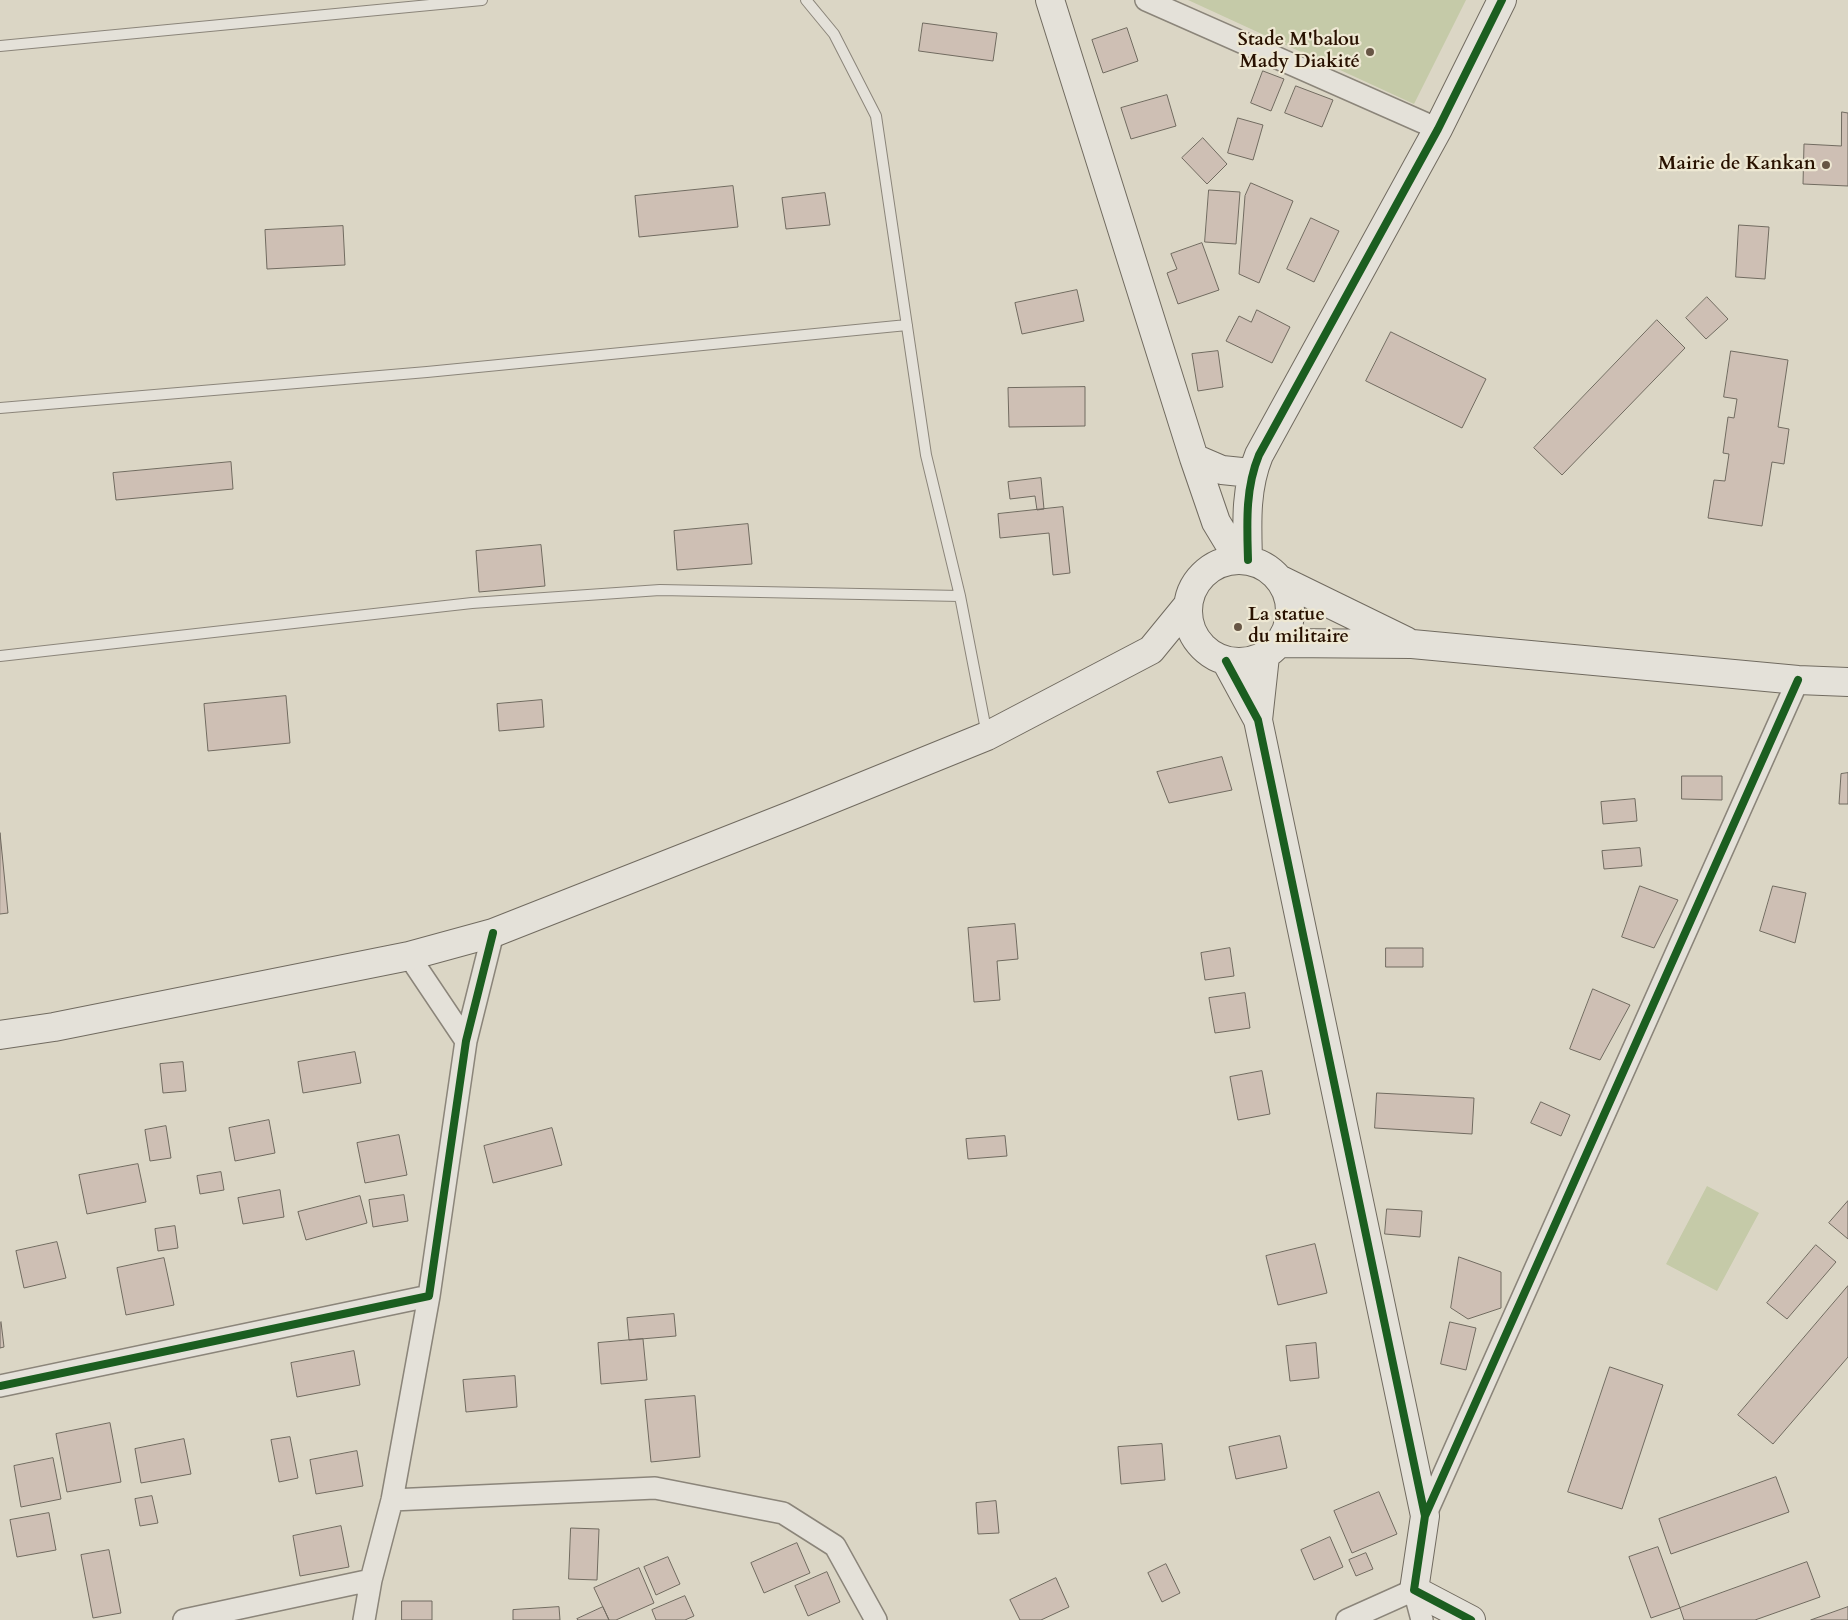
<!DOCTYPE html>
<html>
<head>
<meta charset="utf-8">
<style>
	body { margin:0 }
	canvas { display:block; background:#dbd6c5 }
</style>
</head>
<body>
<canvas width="1848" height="1620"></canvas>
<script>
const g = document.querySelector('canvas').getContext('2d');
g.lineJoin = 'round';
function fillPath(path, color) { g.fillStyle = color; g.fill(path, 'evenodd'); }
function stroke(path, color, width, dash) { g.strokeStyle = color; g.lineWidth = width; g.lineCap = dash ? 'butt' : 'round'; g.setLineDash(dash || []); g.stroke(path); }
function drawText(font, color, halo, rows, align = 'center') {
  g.font = font + ' Cardo,serif'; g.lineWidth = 4.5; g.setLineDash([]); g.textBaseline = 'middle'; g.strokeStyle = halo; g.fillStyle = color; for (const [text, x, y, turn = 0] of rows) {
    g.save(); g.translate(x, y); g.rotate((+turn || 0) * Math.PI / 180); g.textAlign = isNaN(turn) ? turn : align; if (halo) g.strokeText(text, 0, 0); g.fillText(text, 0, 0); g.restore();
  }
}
fillPath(new Path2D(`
	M1188,0H1466L1414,104Z
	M1707,1186L1759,1213L1717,1291L1666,1264Z`), '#c5caa8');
const building = new Path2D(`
	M923,23L997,33L993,61L919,51Z
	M1127,28L1138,61L1103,73L1092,40Z
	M1263,71L1284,79L1271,111L1251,103Z
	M1296,86L1333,100L1322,127L1285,113Z
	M1167,95L1176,126L1131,139L1121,108Z
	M1842,112L1848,113V186L1803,184L1804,144L1841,146Z
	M1238,118L1263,125L1253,160L1228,153Z
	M1203,138L1227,164L1207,184L1182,158Z
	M1251,183L1293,201L1259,283L1239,274L1245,196Z
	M733,186L738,227L639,237L635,196Z
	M1209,190L1240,192L1236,244L1205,242Z
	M825,193L830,225L786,229L782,198Z
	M1311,218L1339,231L1314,282L1287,269Z
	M1739,225L1769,227L1765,279L1736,277Z
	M343,226L345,265L267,269L265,230Z
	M1202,243L1219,290L1178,304L1167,273L1177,269L1171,254Z
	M1077,290L1084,321L1022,334L1015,303Z
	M1707,297L1728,319L1706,339L1686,318Z
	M1257,310L1290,327L1272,363L1226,341L1239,316L1251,322Z
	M1657,320L1685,348L1562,475L1534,448Z
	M1391,332L1486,379L1462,428L1366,381Z
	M1218,351L1223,387L1198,391L1192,354Z
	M1731,351L1788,360L1778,427L1789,429L1784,464L1772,462L1762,526L1708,518L1714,480L1725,481L1729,454L1723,453L1728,417L1734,418L1737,399L1724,397Z
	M1085,387V426L1009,427L1008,388Z
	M231,462L233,489L116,500L113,473Z
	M1041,478L1044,509L1037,510L1035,496L1010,499L1008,482Z
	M1063,507L1070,573L1053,575L1049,533L1000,538L998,514Z
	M748,524L752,564L677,570L674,531Z
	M541,545L545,586L479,592L476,551Z
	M286,696L290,743L208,751L204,704Z
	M542,700L544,727L499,731L497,704Z
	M1222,757L1232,790L1169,803L1157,772Z
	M1848,773V804H1839L1841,774Z
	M1682,776H1722V800L1682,799Z
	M1635,799L1637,821L1603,824L1601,802Z
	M0,833L8,913L0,914Z
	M1640,848L1642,866L1604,869L1602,851Z
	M1640,886L1678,900L1654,948L1622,937Z
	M1773,886L1806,893L1795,943L1760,931Z
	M1015,924L1018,959L997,961L1000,1000L974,1002L968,928Z
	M1230,948L1234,976L1205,980L1201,953Z
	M1386,948H1423V967H1386Z
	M1593,989L1630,1005L1600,1060L1570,1049Z
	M1245,993L1250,1028L1215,1033L1209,998Z
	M355,1052L361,1083L303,1093L298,1062Z
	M183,1062L186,1091L163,1093L160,1064Z
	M1262,1071L1270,1114L1238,1120L1230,1077Z
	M1377,1093L1474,1098L1472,1134L1375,1128Z
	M1541,1102L1570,1115L1561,1136L1531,1123Z
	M269,1120L275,1153L235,1161L229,1128Z
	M166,1126L171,1158L150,1161L145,1130Z
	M552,1128L562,1165L493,1183L484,1146Z
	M399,1135L407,1175L365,1183L357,1143Z
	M1005,1136L1007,1156L968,1159L966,1139Z
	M138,1164L146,1202L87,1214L79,1175Z
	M221,1172L224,1190L200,1194L197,1176Z
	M280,1190L284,1217L243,1224L238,1198Z
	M404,1195L408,1221L373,1227L369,1200Z
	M360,1196L367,1223L306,1240L298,1212Z
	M1848,1201V1239L1829,1223Z
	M1387,1209L1422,1211L1420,1237L1385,1234Z
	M175,1226L178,1248L158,1251L155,1229Z
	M57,1242L66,1278L24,1288L16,1251Z
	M1315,1244L1327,1293L1278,1305L1266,1256Z
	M1816,1245L1836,1262L1787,1319L1767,1303Z
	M1459,1257L1501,1272V1308L1468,1319L1451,1308Z
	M164,1258L174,1305L126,1315L117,1268Z
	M1848,1286V1357L1773,1444L1738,1415Z
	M674,1314L676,1336L629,1340L627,1318Z
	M1,1322L4,1347L0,1348V1323Z
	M1450,1322L1476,1328L1466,1370L1441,1364Z
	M643,1339L647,1380L601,1384L598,1343Z
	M1316,1343L1319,1378L1290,1381L1286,1346Z
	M354,1351L360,1385L297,1397L291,1363Z
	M1610,1367L1663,1385L1622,1509L1568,1492Z
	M515,1376L517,1407L466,1412L463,1380Z
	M695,1396L700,1457L651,1462L645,1400Z
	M110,1423L121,1482L67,1492L56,1434Z
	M1280,1436L1287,1468L1236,1479L1229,1447Z
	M290,1437L298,1478L279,1482L271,1440Z
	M184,1439L191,1474L141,1483L135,1449Z
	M1162,1444L1165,1480L1121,1484L1118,1447Z
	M357,1451L363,1486L316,1494L310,1460Z
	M53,1458L61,1499L21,1507L14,1466Z
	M1776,1477L1789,1512L1671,1554L1659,1519Z
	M1379,1492L1397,1534L1352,1553L1334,1511Z
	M152,1496L158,1523L140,1526L135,1499Z
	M996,1501L999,1533L978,1534L976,1503Z
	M49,1513L56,1550L17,1557L10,1520Z
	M341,1526L349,1567L300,1576L293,1536Z
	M571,1528L599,1529L597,1580L569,1579Z
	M1330,1537L1343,1567L1314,1580L1301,1550Z
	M797,1543L810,1573L764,1593L751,1563Z
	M1658,1547L1680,1608L1651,1618L1629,1557Z
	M109,1550L121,1613L93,1618L81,1555Z
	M1366,1553L1373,1569L1356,1576L1349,1560Z
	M668,1557L680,1584L656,1595L644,1567Z
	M1807,1562L1820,1597L1755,1620H1684L1680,1608Z
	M1166,1564L1180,1593L1162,1602L1148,1573Z
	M639,1568L654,1603L616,1620H609L594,1588Z
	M827,1572L840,1602L808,1616L795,1586Z
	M1056,1578L1069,1607L1041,1620H1020L1010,1600Z
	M685,1596L694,1616L685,1620H656L652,1610Z
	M402,1601H432V1620H402Z
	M559,1607L560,1620H513V1610Z
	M603,1607L609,1620H578L577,1619Z
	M1848,1607V1620H1811Z`);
fillPath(building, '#cebfb4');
stroke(building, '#716b60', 1);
const lane = new Path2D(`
	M806,0L834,34L876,116L926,455L960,596L987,735
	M0,46L482,0
	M0,408L427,372L907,325
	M0,656L472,603L660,590L960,596`);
const street = new Path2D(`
	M1146,0L1438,129
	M409,956L466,1041
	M0,1386L429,1296L466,1041L493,933
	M392,1500L655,1488L783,1513L835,1546L876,1620
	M1425,1516L1798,680
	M184,1620L371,1580
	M364,1620L371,1580L392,1500L429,1296
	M1347,1620L1414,1590L1422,1620`);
const secondary = new Path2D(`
	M1050,0L1194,458L1216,522L1239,560
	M1194,458L1222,470L1251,473
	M1188 611a51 51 0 1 1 102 0a51 51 0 1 1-102 0Z
	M1248,560C1247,524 1245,489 1259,455L1438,129L1502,0
	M1279,579L1406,641
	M1280,643L1412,644L1798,680L1848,682
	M1226,661L1258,720L1425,1516L1414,1590L1471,1620
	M1258,720L1265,656
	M0,1035L54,1027L409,956L493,933L795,814L987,736L1151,650L1187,606`);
stroke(lane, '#8b857a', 12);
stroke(street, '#8b857a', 24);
stroke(secondary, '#716b60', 30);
stroke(lane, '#e4e1d9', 10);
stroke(street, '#e4e1d9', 21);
stroke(secondary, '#e4e1d9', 28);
stroke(new Path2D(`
	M1248,560C1247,524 1245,489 1259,455L1438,129L1502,0
	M1226,661L1258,720L1425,1516L1414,1590L1471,1620
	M0,1386L429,1296L466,1041L493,933
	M1425,1516L1798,680`), '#1b5e20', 8);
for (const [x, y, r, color] of [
	[1370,52,5,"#675645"],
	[1826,165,5,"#675645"],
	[1238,627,5,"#675645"]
]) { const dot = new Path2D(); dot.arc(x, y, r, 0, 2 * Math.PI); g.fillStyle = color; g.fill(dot); stroke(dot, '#eee8d3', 2); }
drawText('bold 19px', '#281100', '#eee8d3', [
	["Stade M'balou",1360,41],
	["Mady Diakité",1360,63],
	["Mairie de Kankan",1816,165],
	["La statue",1248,616,"left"],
	["du militaire",1248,638,"left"]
], 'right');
</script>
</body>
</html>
